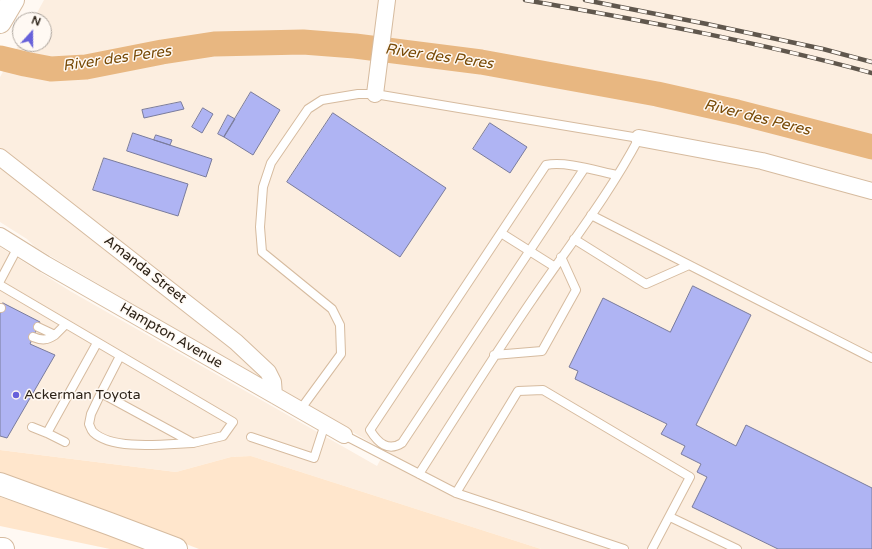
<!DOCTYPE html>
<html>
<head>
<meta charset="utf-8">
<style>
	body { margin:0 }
	#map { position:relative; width:872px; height:549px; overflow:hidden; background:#fff9f3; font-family:"Varela Round",sans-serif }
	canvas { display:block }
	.north { position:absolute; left:12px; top:12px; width:40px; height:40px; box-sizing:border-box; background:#fff9f3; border:1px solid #aba39b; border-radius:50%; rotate:21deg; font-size:11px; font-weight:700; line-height:16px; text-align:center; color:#2d2318 }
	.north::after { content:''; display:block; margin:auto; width:14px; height:18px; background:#6761da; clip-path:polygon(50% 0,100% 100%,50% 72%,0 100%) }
</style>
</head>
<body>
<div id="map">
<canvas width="872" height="549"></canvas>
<div class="north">N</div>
</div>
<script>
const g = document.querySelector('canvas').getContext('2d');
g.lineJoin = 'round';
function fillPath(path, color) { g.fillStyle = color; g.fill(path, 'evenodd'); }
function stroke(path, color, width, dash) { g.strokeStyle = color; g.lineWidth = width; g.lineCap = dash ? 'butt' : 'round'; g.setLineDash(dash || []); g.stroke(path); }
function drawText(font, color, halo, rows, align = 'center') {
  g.font = font + ' "Varela Round",sans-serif'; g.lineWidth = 3; g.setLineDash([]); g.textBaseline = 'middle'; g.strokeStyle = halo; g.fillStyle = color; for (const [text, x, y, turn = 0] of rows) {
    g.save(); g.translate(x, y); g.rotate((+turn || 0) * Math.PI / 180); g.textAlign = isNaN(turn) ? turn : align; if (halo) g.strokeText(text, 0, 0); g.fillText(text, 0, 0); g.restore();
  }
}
fillPath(new Path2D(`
	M44,0H872V549H541L251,456L231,457L176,472L0,450V247L70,291L377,466L385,451L35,247L27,239L0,222V77L20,42V44H44V20H33Z`), '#fceee0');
fillPath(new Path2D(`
	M0,450L176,472L231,457L251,456L541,549H199L0,473Z
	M0,497L159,549H110L0,526Z`), '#ffe6cc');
stroke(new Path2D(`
	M0,58L25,64L51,69L86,67L162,52L214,44L303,42L355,46L481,62L657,94L737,112L872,147`), '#e8b781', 25);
const building = new Path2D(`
	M251,92L280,110L253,155L224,137Z
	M181,102L184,109L144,118L142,110Z
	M203,108L213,114L202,133L192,127Z
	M333,113L446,188L400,257L287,182Z
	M228,115L235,119L224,137L218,134Z
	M490,123L527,147L510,173L473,149Z
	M133,133L212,159L206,177L127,151Z
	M156,135L172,140L170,145L154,140Z
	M104,158L188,184L178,216L93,190Z
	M693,286L751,315L696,425L736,446L746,425L872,488V549H778L692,507L707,477L697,472L701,464L681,454L685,446L661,434L667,424L575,379L578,371L569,367L603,298L670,332Z
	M3,303L40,322L30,344L55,355L7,438L0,436V309Z`);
fillPath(building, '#afb4f3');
stroke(building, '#7a7c9d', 1);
const lane = new Path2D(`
	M584,169L402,443C388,452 378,443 370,430L546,165C566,161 597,171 617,175
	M591,215L872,358
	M501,233L555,267
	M574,239L646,284L689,265
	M0,281L18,247
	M0,285L233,422L223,436L193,443L101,393L120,356
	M0,308H1
	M38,327L55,335L66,324
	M33,337C43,341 47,340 55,335
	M494,355L542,351L576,290L561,257
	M101,393L91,414L89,424C90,426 91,430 93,432C113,451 166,444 193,443
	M300,410L341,354L340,325L332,309L262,252L260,227L263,187L271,163L308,109L322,100L358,94H375L639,138C609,195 568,247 532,300C493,357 456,416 419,474
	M32,427L47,433L97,343
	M47,433L65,442
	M344,435L456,493L624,549
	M251,437L314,458L325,424
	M456,493L518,391L543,390L690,477L652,549
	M670,517L737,549`);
const street = new Path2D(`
	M375,94L387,0
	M639,138L762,161L872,191
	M0,157L236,342L268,372L273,382L274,395
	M0,236L45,264L344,435`);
const primary = new Path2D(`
	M0,22L13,0`);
const highway = new Path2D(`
	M0,484L110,524L176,549
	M0,549H3`);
stroke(lane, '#d6bb9f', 10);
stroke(street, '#d6bb9f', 18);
stroke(primary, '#d6bb9f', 24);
stroke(highway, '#d6bb9f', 24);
stroke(lane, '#fff', 8);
stroke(street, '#fff', 16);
stroke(primary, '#fff', 22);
stroke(highway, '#fff', 22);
const rail = new Path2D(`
	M525,0C641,20 758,42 872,73
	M585,0L707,24L823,49L872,62`);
stroke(rail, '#60574d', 4.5);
stroke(rail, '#fff9f3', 3, [9]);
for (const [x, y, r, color] of [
	[16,395,4,"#6761da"]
]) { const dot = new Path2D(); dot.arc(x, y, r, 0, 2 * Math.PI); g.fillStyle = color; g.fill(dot); stroke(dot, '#fff9f3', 1.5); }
drawText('14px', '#2d2318', '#fff9f3', [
	["Amanda Street",145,270,38],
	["Hampton Avenue",171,336,30]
]);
drawText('14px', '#2d2318', '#fff9f3', [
	["Ackerman Toyota",24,395]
], 'left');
drawText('italic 15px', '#784a06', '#fff9f3', [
	["River des Peres",439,57,8],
	["River des Peres",117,59,-8],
	["River des Peres",757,118,14]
]);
</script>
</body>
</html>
